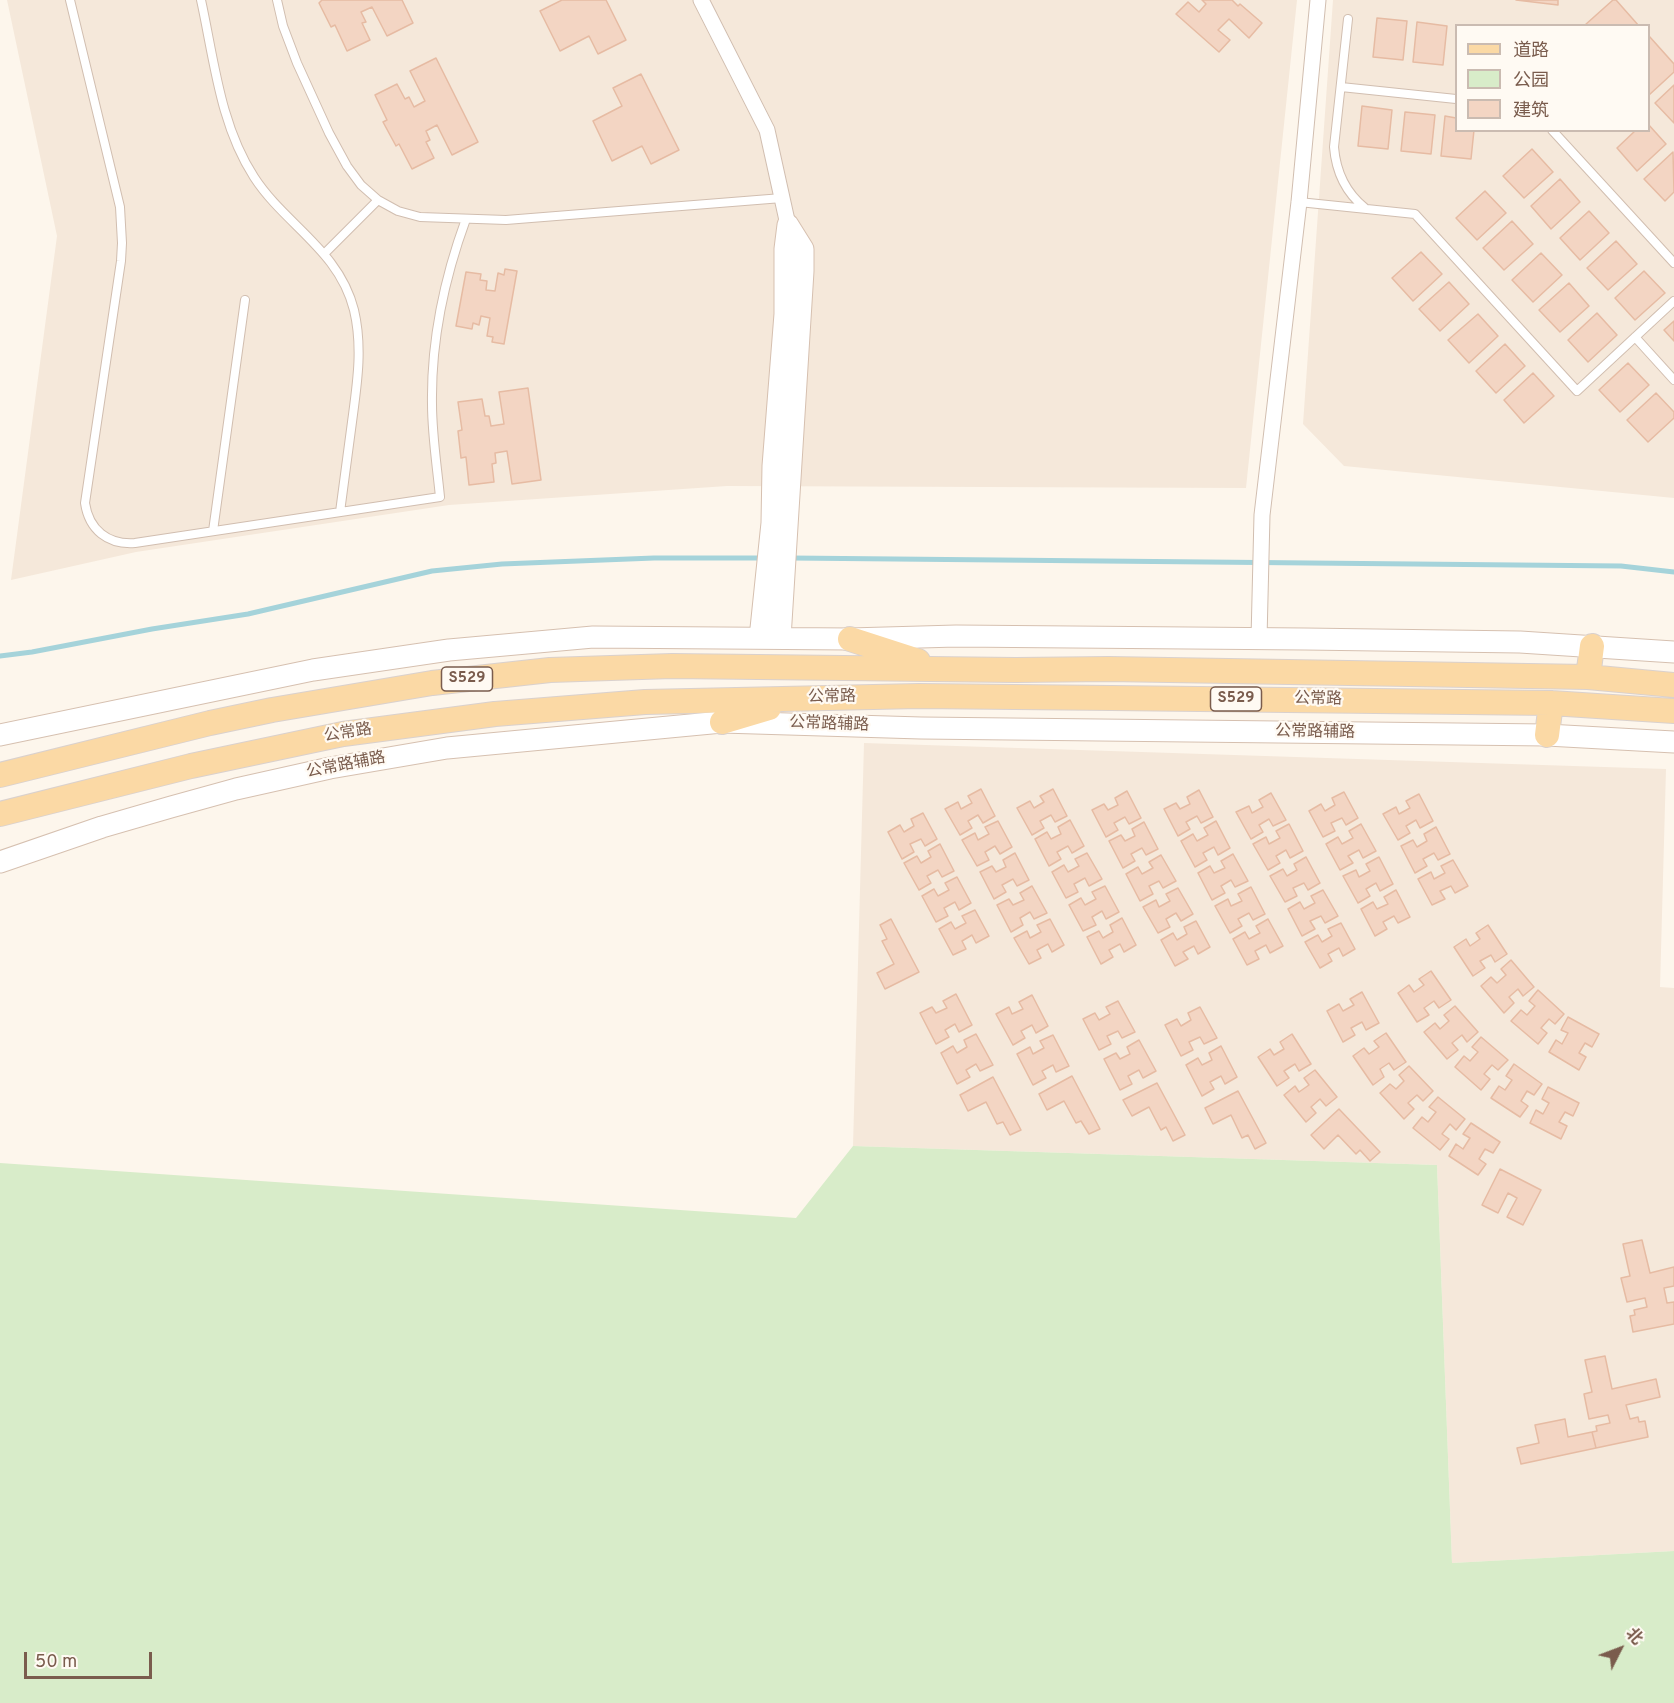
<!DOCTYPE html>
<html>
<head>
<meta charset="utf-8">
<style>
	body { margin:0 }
	#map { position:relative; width:1674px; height:1703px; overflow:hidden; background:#fdf6ec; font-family:Overpass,"Noto Sans SC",sans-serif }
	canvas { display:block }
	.legend { position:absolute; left:1455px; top:24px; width:195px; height:108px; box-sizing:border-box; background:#fffaf3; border:2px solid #cabbb1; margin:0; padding:8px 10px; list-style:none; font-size:18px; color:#7a5c4d }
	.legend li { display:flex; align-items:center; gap:12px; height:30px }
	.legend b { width:30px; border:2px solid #cabbb1 }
	.north { position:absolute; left:1590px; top:1619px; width:60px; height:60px; -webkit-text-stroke:4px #fffaf3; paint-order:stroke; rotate:48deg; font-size:16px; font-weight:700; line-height:24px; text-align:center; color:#7a5c4d }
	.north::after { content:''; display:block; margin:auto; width:21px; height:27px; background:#7a5c4d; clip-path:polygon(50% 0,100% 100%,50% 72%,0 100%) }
	.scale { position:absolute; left:24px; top:1652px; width:128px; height:27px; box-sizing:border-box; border:3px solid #7a5c4d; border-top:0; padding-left:8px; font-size:18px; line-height:21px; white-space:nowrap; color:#7a5c4d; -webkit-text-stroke:4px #fffaf3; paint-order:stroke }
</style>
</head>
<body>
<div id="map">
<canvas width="1674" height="1703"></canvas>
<ul class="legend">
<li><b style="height:8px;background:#fbd9a5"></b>道路</li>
<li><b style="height:16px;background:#d8ecc9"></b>公园</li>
<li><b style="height:16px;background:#f3d5c3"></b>建筑</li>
</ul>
<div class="north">北</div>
<div class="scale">50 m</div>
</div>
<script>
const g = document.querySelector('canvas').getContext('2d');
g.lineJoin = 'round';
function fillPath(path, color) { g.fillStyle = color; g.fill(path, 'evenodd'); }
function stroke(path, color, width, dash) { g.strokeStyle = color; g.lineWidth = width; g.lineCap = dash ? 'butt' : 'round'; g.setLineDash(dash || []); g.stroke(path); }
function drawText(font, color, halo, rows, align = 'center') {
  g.font = font + ' Overpass,"Noto Sans SC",sans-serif'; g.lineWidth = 4.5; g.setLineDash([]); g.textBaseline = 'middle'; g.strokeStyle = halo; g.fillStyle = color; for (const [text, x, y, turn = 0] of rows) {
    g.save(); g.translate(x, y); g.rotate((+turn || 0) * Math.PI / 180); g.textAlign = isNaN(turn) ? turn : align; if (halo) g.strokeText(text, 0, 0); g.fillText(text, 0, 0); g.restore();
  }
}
fillPath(new Path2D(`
	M7,0H1297L1246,488L727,486L449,505L136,552L11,580L57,236Z
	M1333,0H1674V498L1344,466L1303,424ZM1456,26H1648V130H1456Z
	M864,743L1666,769L1660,987L1674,988V1551L1452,1563L1437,1165L853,1146Z`), '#f5e8da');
fillPath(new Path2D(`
	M853,1146L1437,1165L1452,1563L1674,1551V1703H0V1163L796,1218Z`), '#d8ecc9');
stroke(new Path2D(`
	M791,558L1621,566L1674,572
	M0,656L32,652L152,629L248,614L432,571L502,564L654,558H763`), '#a5d3da', 5);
const building = new Path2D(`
	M322,0H402L413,23L387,36L372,7L361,12L366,22L362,23L370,40L347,51L335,25L331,27L319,3Z
	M562,0H606L626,40L598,54L589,36L560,51L540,11Z
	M1202,0H1232L1238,6L1240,4L1262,23L1249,38L1229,19L1218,30L1230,40L1219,52L1176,14L1188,2L1199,12L1206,4Z
	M1516,0H1558V5Z
	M1613,0H1616L1639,26L1585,25Z
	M1377,18L1407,21L1403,60L1373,57Z
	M1417,22L1447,26L1443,65L1413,62Z
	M1649,36L1674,64V72L1649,95Z
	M436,58L478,142L452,155L437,125L426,131L430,140L426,142L434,158L412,169L399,144L396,146L383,122L387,120L375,95L397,84L405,99L409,97L414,107L425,101L410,71Z
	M641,74L679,150L651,164L642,146L612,161L593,121L622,106L613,88Z
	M1674,85V123L1655,103Z
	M1362,106L1392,110L1388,149L1358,146Z
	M1405,112L1435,115L1431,154L1401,151Z
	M1445,116L1456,118V130H1474L1471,159L1441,156Z
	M1648,124L1666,144L1637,171L1617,148L1636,130H1648Z
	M1532,149L1553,172L1524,198L1503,176Z
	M1673,152L1674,192L1665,201L1644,179Z
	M1560,179L1580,202L1551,229L1531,206Z
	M1485,191L1506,213L1477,240L1456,218Z
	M1589,211L1609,233L1580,260L1560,238Z
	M1512,221L1533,244L1504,270L1483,248Z
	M1616,241L1637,264L1608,290L1587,268Z
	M1421,252L1442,274L1413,301L1392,278Z
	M1541,253L1562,275L1533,302L1512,280Z
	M505,269L517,271L504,344L492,342L493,337L487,336L490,318L481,316L479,325L473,323L472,329L456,326L466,272L481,274L480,280L487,281L486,290L495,291L498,273L504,275Z
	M1644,271L1665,293L1635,320L1615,298Z
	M1449,282L1469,304L1440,331L1419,309Z
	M1569,283L1589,306L1560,332L1539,310Z
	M1597,313L1617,335L1588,362L1568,340Z
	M1478,314L1498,336L1469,363L1448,340Z
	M1674,321V341L1664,330Z
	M1505,344L1525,366L1496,393L1476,371Z
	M1628,363L1649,385L1620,412L1599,390Z
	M1533,373L1554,396L1524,423L1504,400Z
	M528,388L541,480L512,484L507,451L495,453L496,463L492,464L494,482L469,485L466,457L461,458L458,431L462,430L458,402L482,399L485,416H489L491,426L504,424L499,392Z
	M1656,393L1674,412V418L1648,442L1627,420Z
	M981,789L995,816L983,823L978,815L968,821L972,828L960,835L945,809L958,802L961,809L972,803L968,796Z
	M1053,789L1067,816L1055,822L1051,815L1040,821L1044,828L1032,835L1017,808L1030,801L1034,808L1044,802L1040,796Z
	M1199,790L1213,817L1201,823L1197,816L1186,822L1190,829L1178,836L1164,809L1176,803L1180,809L1190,804L1187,797Z
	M1127,791L1141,818L1129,824L1125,817L1114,823L1118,830L1106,837L1092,810L1104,804L1108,810L1118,805L1115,798Z
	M1344,792L1358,818L1346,825L1342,818L1331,823L1335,831L1323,837L1309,811L1321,804L1325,811L1335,805L1332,798Z
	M1271,793L1286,820L1273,826L1269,819L1259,825L1263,832L1251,839L1236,812L1249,806L1252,813L1263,807L1259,800Z
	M1419,794L1433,821L1420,828L1416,820L1406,826L1410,833L1398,840L1383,814L1396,807L1399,814L1410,808L1406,801Z
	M923,813L937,839L925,846L921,839L910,844L914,852L902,859L888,832L900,825L904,832L914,826L911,819Z
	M1070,820L1084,846L1072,853L1068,846L1057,852L1061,859L1049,866L1035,839L1047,832L1051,839L1061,834L1058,827Z
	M998,821L1012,847L1000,854L995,846L985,852L989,860L977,866L962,840L975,833L978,840L989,834L985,827Z
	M1216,821L1230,848L1218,855L1214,847L1203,853L1207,860L1195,867L1181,841L1193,834L1197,841L1208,835L1204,828Z
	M1144,822L1158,849L1146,855L1142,848L1131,854L1135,861L1123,868L1109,841L1121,835L1125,841L1135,836L1132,829Z
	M1289,824L1303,851L1290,858L1286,850L1276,856L1280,863L1268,870L1253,844L1266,837L1269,844L1280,838L1276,831Z
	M1361,824L1376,851L1363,858L1359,850L1348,856L1353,863L1340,870L1326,844L1338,837L1342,844L1353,838L1349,831Z
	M1436,827L1450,854L1438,860L1434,853L1423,859L1427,866L1415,873L1401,846L1413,840L1417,847L1427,841L1424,834Z
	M940,844L954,871L942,877L938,870L927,876L931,883L919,890L904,863L917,856L921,863L931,857L928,851Z
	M1015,853L1029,880L1017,886L1013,879L1002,885L1006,892L994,899L980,872L992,866L996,872L1006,867L1003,860Z
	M1087,853L1102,879L1089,886L1085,878L1074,884L1078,892L1066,898L1052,872L1064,865L1068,872L1079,866L1075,859Z
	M1233,854L1248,881L1235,887L1231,880L1221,886L1225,893L1212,900L1198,873L1210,866L1214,873L1225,868L1221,861Z
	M1161,855L1176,881L1163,888L1159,881L1149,886L1153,894L1140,901L1126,874L1138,867L1142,874L1153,868L1149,862Z
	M1306,857L1320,883L1308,890L1304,883L1293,888L1297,896L1285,902L1270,876L1283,869L1287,876L1297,870L1294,864Z
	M1379,857L1393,884L1380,891L1376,883L1366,889L1370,896L1358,903L1343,876L1356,870L1359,877L1370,871L1366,864Z
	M1453,860L1468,886L1455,893L1451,886L1440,891L1445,899L1432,905L1418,879L1431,872L1434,879L1445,873L1441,866Z
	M957,877L971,903L959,910L955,902L944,908L948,916L936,922L922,896L934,889L938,896L949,890L945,883Z
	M1032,886L1047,913L1034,919L1030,912L1020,918L1023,925L1011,932L997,905L1009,899L1013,905L1024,900L1020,893Z
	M1105,886L1119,912L1106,919L1102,911L1092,917L1096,925L1083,931L1069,905L1081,898L1085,905L1096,899L1092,892Z
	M1251,887L1265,914L1253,920L1249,913L1238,919L1242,926L1230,933L1215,906L1228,899L1231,906L1242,901L1238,894Z
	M1178,888L1193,914L1181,921L1176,913L1166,919L1170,927L1158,933L1143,907L1156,900L1159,907L1170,901L1166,894Z
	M1323,890L1338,916L1325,923L1321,916L1310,921L1315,929L1302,936L1288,909L1300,902L1304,909L1315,903L1311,896Z
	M1396,890L1410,917L1398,923L1394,916L1383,922L1387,929L1375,936L1361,909L1373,902L1377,909L1388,904L1384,897Z
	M975,910L989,936L976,943L972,935L962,941L966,949L953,955L939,929L951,922L955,929L966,923L962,916Z
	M1122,918L1136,945L1124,952L1120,944L1109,950L1113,957L1101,964L1087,937L1099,931L1103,938L1113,932L1110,925Z
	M891,919L919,972L885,989L877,973L894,964L882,941L887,939L880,925Z
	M1050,919L1064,945L1052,952L1048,944L1037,950L1041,958L1029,964L1014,938L1027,931L1030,938L1041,932L1037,925Z
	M1268,919L1283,946L1270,953L1266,945L1255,951L1259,959L1247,965L1233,939L1245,932L1249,939L1260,933L1256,926Z
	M1196,921L1210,947L1198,954L1194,946L1183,952L1188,959L1175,966L1161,940L1173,933L1177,940L1187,934L1184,927Z
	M1341,923L1355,949L1343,956L1339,948L1328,954L1332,961L1320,968L1305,942L1318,935L1322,942L1332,936L1328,929Z
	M1488,925L1507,954L1495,962L1491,955L1480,961L1485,968L1473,976L1454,947L1466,939L1470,946L1480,939L1476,933Z
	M1511,960L1534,987L1523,996L1518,989L1509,997L1514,1003L1504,1013L1481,986L1491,977L1497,983L1506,975L1501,969Z
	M1431,971L1451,1000L1439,1008L1434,1001L1424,1008L1429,1015L1417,1022L1398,993L1409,985L1414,992L1424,985L1419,979Z
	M1538,990L1564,1014L1555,1024L1549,1019L1541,1028L1547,1033L1538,1044L1511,1021L1521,1010L1527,1015L1535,1006L1529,1001Z
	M1362,992L1379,1023L1366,1030L1362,1022L1351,1028L1355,1035L1343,1042L1327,1011L1339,1004L1343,1011L1354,1005L1350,999Z
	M956,994L972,1025L959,1032L955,1024L945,1030L949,1037L936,1044L920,1013L932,1007L936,1013L947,1008L943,1001Z
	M1032,995L1048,1026L1036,1033L1032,1025L1021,1031L1025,1038L1013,1045L996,1014L1009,1007L1012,1014L1023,1009L1019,1002Z
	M1118,1001L1135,1032L1122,1038L1118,1031L1107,1036L1111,1044L1099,1050L1083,1019L1095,1013L1099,1020L1110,1014L1106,1007Z
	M1455,1006L1478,1032L1467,1042L1462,1035L1452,1043L1458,1050L1447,1059L1424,1032L1435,1023L1440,1029L1449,1021L1444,1015Z
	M1200,1007L1217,1038L1204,1044L1200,1037L1189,1042L1193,1050L1181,1056L1165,1025L1177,1019L1181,1026L1191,1020L1188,1013Z
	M1568,1017L1599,1034L1592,1047L1585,1043L1579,1053L1586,1057L1579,1070L1549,1052L1556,1040L1562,1044L1568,1033L1561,1030Z
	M1386,1033L1406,1062L1394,1070L1389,1063L1380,1069L1384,1077L1373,1085L1353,1056L1364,1048L1369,1054L1379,1047L1374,1041Z
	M976,1034L993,1065L980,1071L976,1064L966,1070L970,1077L957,1084L941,1053L953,1046L957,1053L967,1047L964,1040Z
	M1292,1034L1311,1064L1299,1071L1295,1064L1284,1071L1289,1078L1277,1086L1258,1057L1270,1049L1274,1055L1284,1049L1280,1042Z
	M1053,1035L1069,1066L1056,1072L1053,1065L1042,1071L1046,1078L1033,1085L1017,1054L1030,1047L1033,1054L1044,1048L1040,1041Z
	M1481,1037L1508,1060L1498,1070L1492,1065L1484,1074L1490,1079L1481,1090L1455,1067L1464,1056L1470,1061L1478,1052L1472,1047Z
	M1139,1040L1156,1071L1143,1078L1139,1070L1128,1076L1132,1084L1120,1090L1104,1059L1116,1053L1120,1059L1130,1054L1127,1047Z
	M1221,1046L1237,1077L1225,1084L1221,1076L1210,1082L1214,1089L1202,1096L1186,1065L1198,1058L1202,1065L1212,1060L1209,1053Z
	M1514,1064L1542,1084L1534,1095L1527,1091L1521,1101L1528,1106L1520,1117L1491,1098L1499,1086L1505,1090L1512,1080L1506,1076Z
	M1409,1066L1433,1091L1423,1101L1417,1095L1408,1103L1414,1109L1404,1119L1380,1093L1390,1084L1396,1089L1404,1081L1399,1075Z
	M1315,1070L1337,1097L1326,1106L1320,1099L1311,1107L1316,1113L1306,1122L1284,1095L1295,1086L1299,1092L1309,1085L1304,1078Z
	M1072,1076L1100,1129L1089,1134L1081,1121L1076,1123L1064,1101L1047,1110L1039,1094Z
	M993,1077L1021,1130L1010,1135L1003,1122L997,1124L986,1102L968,1111L960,1095Z
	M1157,1083L1185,1135L1173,1141L1166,1127L1161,1130L1149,1107L1132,1116L1123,1100Z
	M1548,1087L1579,1103L1573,1116L1565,1112L1559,1122L1567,1126L1561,1139L1530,1123L1536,1110L1543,1114L1549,1103L1542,1099Z
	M1238,1091L1266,1143L1255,1149L1248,1135L1242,1138L1231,1115L1213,1124L1205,1108Z
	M1438,1097L1465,1119L1456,1130L1450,1124L1442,1134L1449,1139L1440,1150L1413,1128L1422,1117L1428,1122L1436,1112L1429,1107Z
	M1339,1109L1380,1152L1370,1161L1360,1150L1356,1154L1338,1135L1324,1149L1311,1135Z
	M1471,1123L1500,1142L1493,1153L1485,1149L1479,1159L1486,1164L1478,1175L1449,1156L1456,1144L1463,1149L1470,1138L1463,1134Z
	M1500,1169L1541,1190L1523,1225L1507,1217L1517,1198L1508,1193L1498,1213L1482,1205Z
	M1642,1240L1650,1273L1674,1267V1286L1664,1288L1667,1303L1674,1302V1324L1633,1332L1630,1316L1635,1315L1634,1310L1647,1307L1645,1298L1627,1302L1621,1278L1630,1276L1623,1244Z
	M1605,1356L1612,1389L1656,1379L1660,1397L1626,1405L1630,1419L1638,1417L1639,1422L1645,1421L1648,1437L1596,1448L1592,1432L1597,1431L1596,1426L1610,1423L1608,1415L1589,1419L1584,1394L1592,1392L1585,1360Z
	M1565,1419L1568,1437L1592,1432L1596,1448L1521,1464L1517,1448L1539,1443L1535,1425Z`);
fillPath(building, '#f3d5c3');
stroke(building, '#e6bba3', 1.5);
const lane = new Path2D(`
	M70,0L120,207L122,243L121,261L85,503C89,530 108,545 135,543L440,497C437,466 432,435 432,404C431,340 444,279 466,219
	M201,0C214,59 220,125 254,177C285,225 339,250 354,310C363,348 357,384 352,422C348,452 344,482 340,512
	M277,0L283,26L297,63L329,133L347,166L361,185L378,200L398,211L420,217L506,220L782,198
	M1348,19L1334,147C1336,172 1345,192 1365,208
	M1341,87L1456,99
	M1552,130L1674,263
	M1299,202L1415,214L1577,391L1674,301
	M325,253L378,200
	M1635,337L1674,380
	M213,531L245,300`);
const street = new Path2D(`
	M701,0L767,130L788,225
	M1259,639L1262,515L1299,202L1318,0`);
const secondary = new Path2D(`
	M760,638L772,523L773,466L785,314V249L788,225
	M780,638L803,271V249L788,225
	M0,735L313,670L449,650L593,637L850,639L956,636L1305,639L1520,642L1674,652
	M0,862L102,827L171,807L236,789L330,768L447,748L722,722L921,728L1547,735L1674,742`);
const primary = new Path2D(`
	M850,639L918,661
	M1588,677L1592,646
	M722,722L769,708
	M1547,735L1551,703
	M0,775L210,723L272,710L432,683L550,670L672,666L1016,670L1109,669L1588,677L1674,685
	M0,814L191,766L343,734L495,714L645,702L919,696L1111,698L1551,703L1674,711`);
stroke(lane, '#d1beb0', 10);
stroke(street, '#d1beb0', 17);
stroke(secondary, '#d6c0b0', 23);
stroke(primary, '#dad1cd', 26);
stroke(lane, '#fff', 8);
stroke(street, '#fff', 15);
stroke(secondary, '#fff', 21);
stroke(primary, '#fbd9a5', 24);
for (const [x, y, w] of [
	[467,679,51],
	[1236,699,51]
]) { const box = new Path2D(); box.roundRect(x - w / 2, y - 12, w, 24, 4.5); g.fillStyle = '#fffaf3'; g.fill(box); stroke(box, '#7a5c4d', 1.5); }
drawText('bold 15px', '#7a5c4d', null, [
	["S529",467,679],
	["S529",1236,699]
]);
drawText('16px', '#7a5c4d', '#fffaf3', [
	["公常路",832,698,-1],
	["公常路",1318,700,1],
	["公常路辅路",829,725,2],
	["公常路辅路",1315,733,1],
	["公常路",348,734,-9],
	["公常路辅路",346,766,-11]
]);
</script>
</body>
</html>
